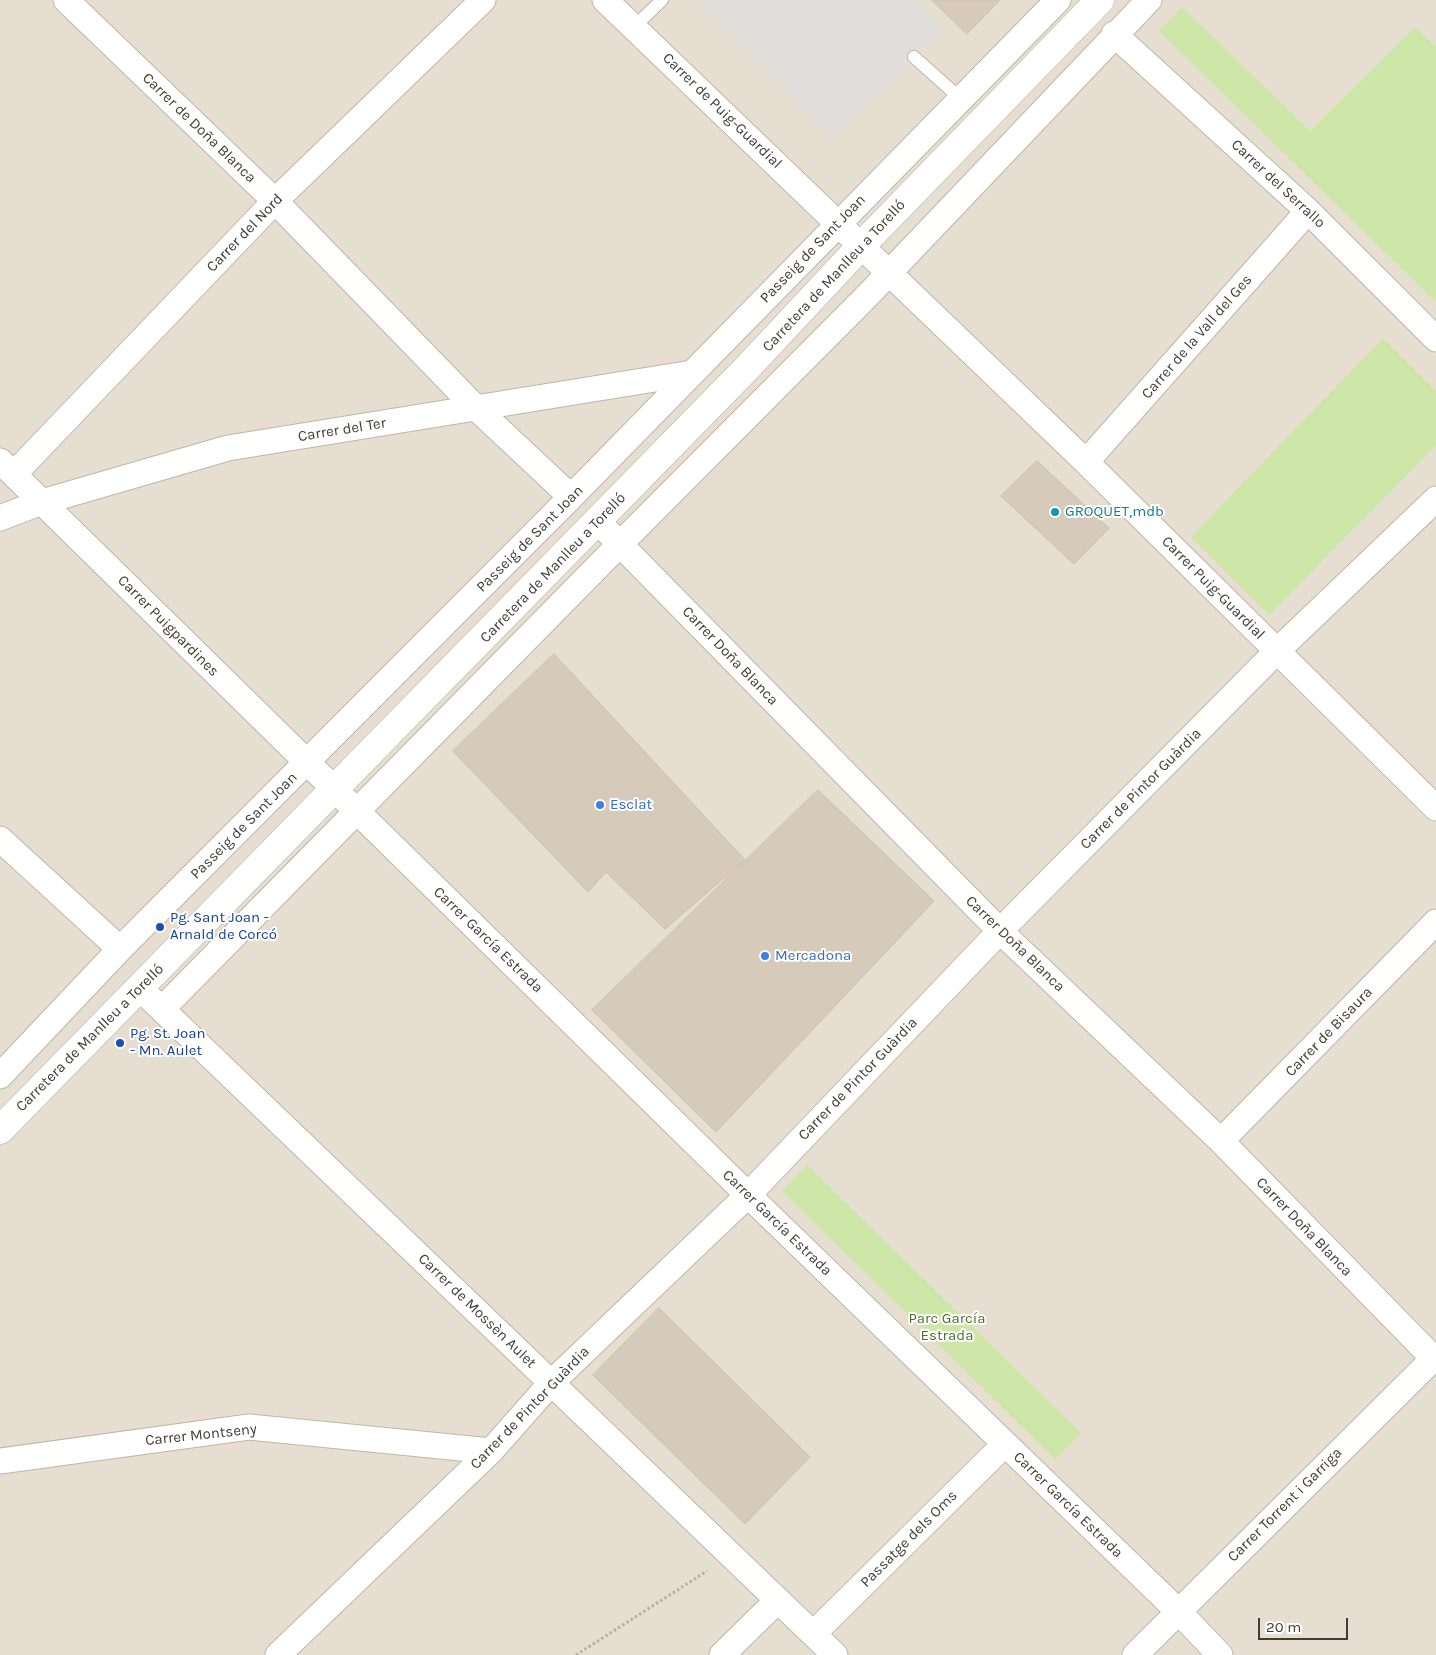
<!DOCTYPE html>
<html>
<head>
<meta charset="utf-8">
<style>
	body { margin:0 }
	#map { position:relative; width:1436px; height:1655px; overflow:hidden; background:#f1ece2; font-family:Karla,sans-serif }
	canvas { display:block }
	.scale { position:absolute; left:1258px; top:1618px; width:90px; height:22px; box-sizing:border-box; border:2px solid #433c33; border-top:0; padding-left:6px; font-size:15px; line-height:18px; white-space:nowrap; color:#433c33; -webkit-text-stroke:4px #fff; paint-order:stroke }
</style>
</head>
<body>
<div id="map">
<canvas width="1436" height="1655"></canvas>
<div class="scale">20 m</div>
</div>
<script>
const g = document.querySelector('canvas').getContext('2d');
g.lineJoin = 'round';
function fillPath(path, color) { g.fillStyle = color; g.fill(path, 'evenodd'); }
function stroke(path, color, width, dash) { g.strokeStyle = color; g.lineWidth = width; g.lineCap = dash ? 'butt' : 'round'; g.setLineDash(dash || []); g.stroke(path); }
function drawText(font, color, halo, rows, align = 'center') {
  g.font = font + ' Karla,sans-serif'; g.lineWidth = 4; g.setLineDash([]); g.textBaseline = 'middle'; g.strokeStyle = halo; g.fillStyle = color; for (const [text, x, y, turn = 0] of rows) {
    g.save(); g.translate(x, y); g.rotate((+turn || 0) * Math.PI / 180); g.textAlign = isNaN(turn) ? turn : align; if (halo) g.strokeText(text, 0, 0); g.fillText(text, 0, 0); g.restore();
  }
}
fillPath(new Path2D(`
	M0,0H1436V1655H0Z`), '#e6ded0');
fillPath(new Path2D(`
	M1182,7L1310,131L1415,27L1436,47V302L1159,31Z
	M1383,338L1436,391V445L1269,615L1191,537Z
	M807,1165L1081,1433L1055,1459L782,1191Z`), '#cee7a9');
fillPath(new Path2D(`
	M697,0H915L943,29L832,138Z`), '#e1dfdb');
const building = new Path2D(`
	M932,0H1000L967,34Z
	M1037,461L1109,528L1074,564L1001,496Z
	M554,654L745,860L665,929L606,872L588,892L453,751Z
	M818,790L934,901L716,1132L592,1010Z
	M659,1308L810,1457L745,1524L593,1375Z`);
fillPath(building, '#d6caba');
stroke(building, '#cebfab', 1);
const service = new Path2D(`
	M634,27L662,0
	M914,57L961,99`);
const minor = new Path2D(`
	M66,0L275,201L476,408L571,497
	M605,0L1086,462L1436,808
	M1114,34L1308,211L1436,339
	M0,461L748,1195L1178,1611L1220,1655
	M1086,462L1308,211
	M14,474L275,201L483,0
	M0,518L42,502L228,448L692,373
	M608,532L1000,931L1221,1141L1436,1361
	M0,839L120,949
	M150,998L835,1655
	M162,1009L620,544L867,296L1149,0
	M0,1076L120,949L571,497L1058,0
	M1221,1141L1436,922
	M0,1461L249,1427L491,1451
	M813,1634L1005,1444
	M278,1655L491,1451L551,1383L748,1195L1000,931L1277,651L1436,499
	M722,1655L778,1600
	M1135,1655L1436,1356`);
const tertiary = new Path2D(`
	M0,1130L746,369L861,246L1100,0`);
stroke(service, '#c0b6a8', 14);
stroke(minor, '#c0b6a8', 27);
stroke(tertiary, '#c0b6a8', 29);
stroke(new Path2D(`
	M576,1655L707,1571`), '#bfaf96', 3, [2.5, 2.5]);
stroke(service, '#fff', 12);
stroke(minor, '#fff', 25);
stroke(tertiary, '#fff', 28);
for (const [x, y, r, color] of [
	[1055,512,5,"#0f9aa8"],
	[600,805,5,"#3f7fe0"],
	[160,927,5,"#1a4fb4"],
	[765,956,5,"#3f7fe0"],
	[120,1043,5,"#1a4fb4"]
]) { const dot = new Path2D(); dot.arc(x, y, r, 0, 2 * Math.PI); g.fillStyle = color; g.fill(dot); stroke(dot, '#fff', 2); }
drawText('15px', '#433c33', '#fff', [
	["Carrer de Puig-Guardial",722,111,44],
	["Carrer de Doña Blanca",199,128,44],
	["Carrer del Serrallo",1278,184,43],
	["Carrer del Nord",245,233,-46],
	["Passeig de Sant Joan",813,249,-46],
	["Carretera de Manlleu a Torelló",834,276,-47],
	["Carrer de la Vall del Ges",1197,337,-49],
	["Carrer del Ter",342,430,-9],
	["Passeig de Sant Joan",530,539,-45],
	["Carretera de Manlleu a Torelló",553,568,-46],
	["Carrer Puig-Guardial",1213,588,45],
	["Carrer Puigpardines",168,626,45],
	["Carrer Doña Blanca",730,656,46],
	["Carrer de Pintor Guàrdia",1141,789,-45],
	["Passeig de Sant Joan",244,826,-45],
	["Carrer García Estrada",488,940,44],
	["Carrer Doña Blanca",1015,944,44],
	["Carrer de Bisaura",1329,1032,-46],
	["Carretera de Manlleu a Torelló",90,1038,-45],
	["Carrer de Pintor Guàrdia",858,1079,-46],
	["Carrer García Estrada",777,1223,44],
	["Carrer Doña Blanca",1304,1227,46],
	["Carrer de Mossèn Aulet",477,1311,44],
	["Carrer de Pintor Guàrdia",530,1408,-46],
	["Carrer Montseny",201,1435,-6],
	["Carrer García Estrada",1068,1505,44],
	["Carrer Torrent i Garriga",1285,1505,-45],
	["Passatge dels Oms",909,1539,-45]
]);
drawText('15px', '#0d838f', '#fff', [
	["GROQUET,mdb",1065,512]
], 'left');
drawText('15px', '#366cbe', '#fff', [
	["Esclat",610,805],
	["Mercadona",775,956]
], 'left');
drawText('15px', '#164399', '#fff', [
	["Pg. Sant Joan -",170,918],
	["Arnald de Corcó",170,935],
	["Pg. St. Joan",130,1034],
	["- Mn. Aulet",130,1051]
], 'left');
drawText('15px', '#467526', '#fff', [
	["Parc García",947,1319],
	["Estrada",947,1336]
]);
</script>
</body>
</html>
